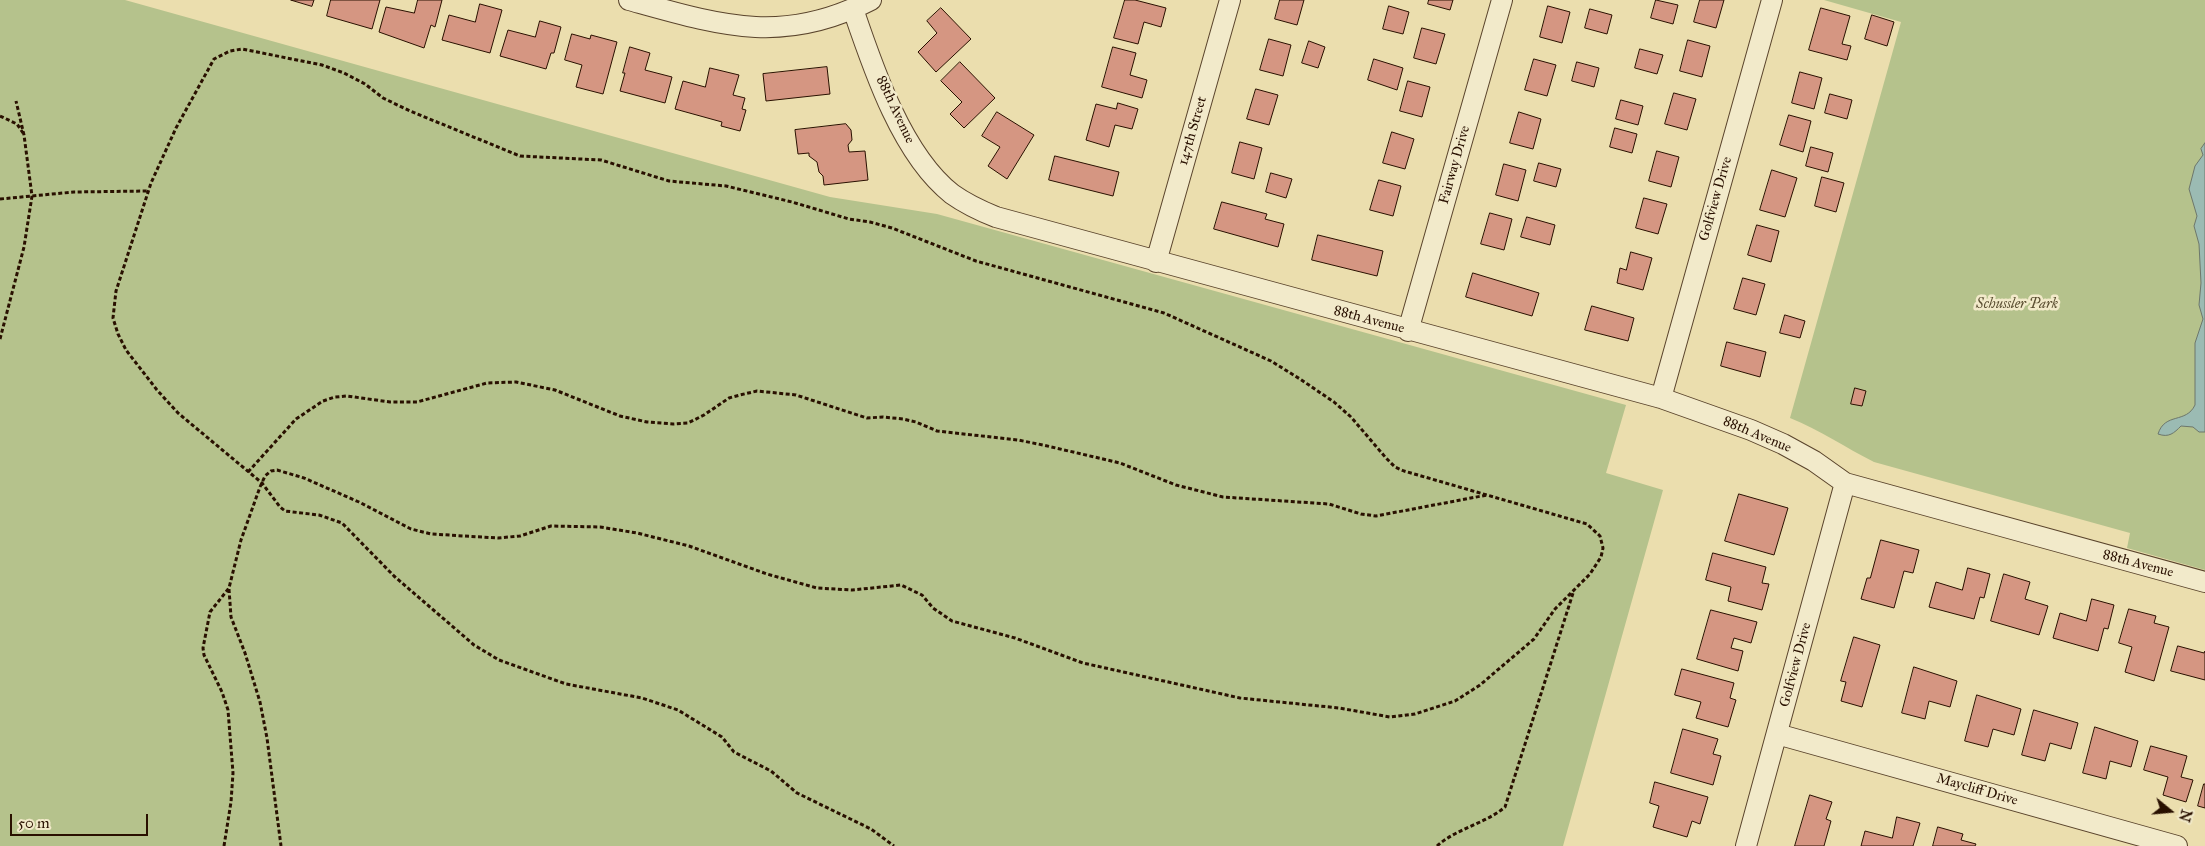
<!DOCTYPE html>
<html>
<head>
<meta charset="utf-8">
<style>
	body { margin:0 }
	#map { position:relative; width:2205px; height:846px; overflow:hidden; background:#ebdeae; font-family:"IM FELL Great Primer",serif }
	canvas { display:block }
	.north { position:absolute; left:2145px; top:786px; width:50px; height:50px; -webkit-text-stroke:4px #f2eaca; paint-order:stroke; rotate:107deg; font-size:14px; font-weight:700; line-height:20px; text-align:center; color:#291000 }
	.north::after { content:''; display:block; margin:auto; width:18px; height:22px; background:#291000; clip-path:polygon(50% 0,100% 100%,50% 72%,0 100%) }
	.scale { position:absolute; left:10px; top:814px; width:138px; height:22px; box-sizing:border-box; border:2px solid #291000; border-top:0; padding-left:6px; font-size:15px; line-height:18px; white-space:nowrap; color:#291000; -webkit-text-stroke:4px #f2eaca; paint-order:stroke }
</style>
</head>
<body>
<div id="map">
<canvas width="2205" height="846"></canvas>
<div class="north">N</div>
<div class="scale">50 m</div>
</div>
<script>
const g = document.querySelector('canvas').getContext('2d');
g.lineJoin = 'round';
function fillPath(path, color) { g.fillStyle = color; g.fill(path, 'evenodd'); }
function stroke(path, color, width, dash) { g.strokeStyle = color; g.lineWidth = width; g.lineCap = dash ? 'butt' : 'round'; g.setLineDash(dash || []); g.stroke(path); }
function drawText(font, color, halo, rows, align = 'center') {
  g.font = font + ' "IM FELL Great Primer",serif'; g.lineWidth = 5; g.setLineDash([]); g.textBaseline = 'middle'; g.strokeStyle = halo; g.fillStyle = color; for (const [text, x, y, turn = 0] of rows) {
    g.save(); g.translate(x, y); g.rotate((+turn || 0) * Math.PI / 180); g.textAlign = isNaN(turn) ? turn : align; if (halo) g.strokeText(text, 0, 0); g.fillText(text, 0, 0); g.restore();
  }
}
fillPath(new Path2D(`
	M0,0H125L830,197L937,214L1626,405L1606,473L1663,490L1563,846H0Z
	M1824,0H2205V570L2127,548L2130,533L1874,462C1846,448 1820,430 1790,418L1901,22Z`), '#b5c28c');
const water = new Path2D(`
	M2205,143V432H2199L2193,427L2181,426C2174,433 2169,438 2158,434C2165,412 2186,424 2195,405V343L2203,319L2199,305L2201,283L2199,244L2194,226L2197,216L2189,189L2195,166L2203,155L2201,149Z`);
fillPath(water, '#9bbbb3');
stroke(water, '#6d776b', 1);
const building = new Path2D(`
	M291,0H314L312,6Z
	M331,0H380L372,29L327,16Z
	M418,0H442L435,27L431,25L424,48L379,32L386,7L414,13Z
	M1125,0H1135L1166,8L1161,27L1144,22L1138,44L1114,38Z
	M1280,0H1304L1297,25L1275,19Z
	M1429,0H1453L1450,10L1428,4Z
	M1656,0L1678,5L1673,24L1651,18Z
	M1700,0H1724L1716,28L1694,22Z
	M480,4L502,10L490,53L442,40L449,15L475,22Z
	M1389,6L1409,12L1403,34L1383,29Z
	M1548,6L1570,12L1562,43L1540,37Z
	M941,8L971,39L936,72L918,52L937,33L927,21Z
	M1821,8L1850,16L1842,44L1851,46L1847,60L1809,50Z
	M1590,9L1612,15L1607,34L1585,28Z
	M1872,15L1894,22L1887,46L1865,39Z
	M540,21L561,27L554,53H551L546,69L500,56L508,30L535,37Z
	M1422,28L1445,34L1436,64L1414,58Z
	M572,34L590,39L591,35L617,42L603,94L576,87L582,65L565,60Z
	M1269,39L1291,45L1283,76L1260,70Z
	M1688,40L1710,46L1702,77L1680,71Z
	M1309,41L1325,47L1318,68L1302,63Z
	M630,47L650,53L645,70L672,77L665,103L620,91L625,73H623Z
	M1113,47L1136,53L1130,75L1147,80L1142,98L1102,87Z
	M1640,49L1663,55L1657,74L1635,68Z
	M1374,59L1403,68L1397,90L1368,80Z
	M1534,59L1556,65L1547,96L1525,90Z
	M960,62L995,98L964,128L950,114L962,102L941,81Z
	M1577,62L1599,68L1594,87L1572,81Z
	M827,67L830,94L766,101L763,74Z
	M710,68L739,75L733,95L745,98L742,109L746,110L740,131L721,126L722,122L675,109L683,81L705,87Z
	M1800,72L1822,78L1814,109L1792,103Z
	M1408,81L1430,87L1422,117L1400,111Z
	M1256,89L1278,95L1269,125L1247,119Z
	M1674,93L1696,99L1687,130L1665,124Z
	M1830,94L1852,100L1847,119L1825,113Z
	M1621,100L1643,106L1638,125L1616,119Z
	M1118,103L1138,109L1132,129L1115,125L1109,147L1086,140L1096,104L1116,109Z
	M997,112L1034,135L1007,179L988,166L1000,147L982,136Z
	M1519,112L1541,119L1533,149L1510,143Z
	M1789,115L1811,121L1803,152L1780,145Z
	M846,124L851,130L852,140L848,145L849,152L865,151L868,180L824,185L823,176L819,172L817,162L809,156V153L798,154L795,130Z
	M1615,128L1637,134L1632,153L1610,147Z
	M1392,132L1414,139L1405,169L1383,163Z
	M1240,142L1262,148L1254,179L1232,173Z
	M1811,147L1833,153L1828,172L1806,166Z
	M1657,151L1679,157L1671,187L1649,181Z
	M1055,156L1119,172L1113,196L1049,180Z
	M1539,163L1561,169L1556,187L1534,181Z
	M1504,164L1526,170L1518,201L1496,195Z
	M1772,170L1797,178L1785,217L1760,210Z
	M1271,173L1292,179L1286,198L1266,192Z
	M1822,177L1844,183L1836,212L1815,206Z
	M1379,180L1401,186L1393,216L1370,210Z
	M1644,198L1667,204L1658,234L1636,228Z
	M1222,202L1267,214L1265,219L1284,224L1278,247L1214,229Z
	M1490,213L1512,219L1504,250L1481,244Z
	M1527,217L1555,225L1550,245L1521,237Z
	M1757,225L1779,231L1771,262L1748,255Z
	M1318,235L1383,251L1377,276L1312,260Z
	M1631,252L1652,258L1643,290L1617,283L1620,268L1626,270Z
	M1473,273L1539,293L1532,316L1466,297Z
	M1743,278L1765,284L1756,315L1734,309Z
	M1592,306L1634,318L1628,341L1585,330Z
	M1785,315L1805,321L1800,338L1780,333Z
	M1727,342L1766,352L1760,377L1721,366Z
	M1855,388L1866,391L1862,406L1851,404Z
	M1739,494L1788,508L1774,555L1725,541Z
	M1881,540L1919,550L1913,573L1904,571L1894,608L1861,599L1867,578H1870Z
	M1713,553L1766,567L1762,583L1769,584L1762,610L1728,601L1731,587L1706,580Z
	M1968,568L1990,574L1984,598L1980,597L1974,619L1929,607L1936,582L1962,590Z
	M2004,574L2030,582L2025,599L2048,606L2039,635L1991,621Z
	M2092,599L2114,605L2108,629L2104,628L2098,651L2053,638L2060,613L2086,621Z
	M2129,609L2156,616L2154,623L2169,627L2154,681L2125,672L2132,647L2119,643Z
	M1711,610L1757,622L1751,643L1734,638L1731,648L1743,651L1738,671L1697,659Z
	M1854,637L1880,645L1862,707L1841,701L1846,682L1841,681Z
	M2178,646L2204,653L2205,651V680L2171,671Z
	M1914,667L1957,681L1950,707L1929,701L1925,719L1902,713Z
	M1682,669L1734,683L1730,698L1736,700L1728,727L1696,718L1701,702L1675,695Z
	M1977,695L2021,709L2014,735L1993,729L1988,747L1965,741Z
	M2034,710L2078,723L2071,749L2050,743L2045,761L2022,755Z
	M2095,727L2138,741L2131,767L2110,761L2106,779L2083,773Z
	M1683,729L1718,739L1713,754L1721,756L1713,785L1671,773Z
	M2151,746L2187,756L2181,777L2193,780L2186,802L2163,795L2168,777L2144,770Z
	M1655,782L1708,797L1700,824L1692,821L1687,837L1653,827L1659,806L1650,803Z
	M2204,784H2205V808L2198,806Z
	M1810,795L1832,802L1826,819L1831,821L1824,846H1795Z
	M1897,817L1920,823L1913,846H1861L1865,831L1892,838Z
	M1938,827L1963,834L1961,840L1976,844L1975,846H1933Z`);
fillPath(building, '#d59682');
stroke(building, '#291000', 1);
const street = new Path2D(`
	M629,0C719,25 783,46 871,0
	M853,9C873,68 902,155 952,194C966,204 981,211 996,217L1661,398L1751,430L1783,444L1814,461L1845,483L2205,582
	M1156,262L1230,0
	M1408,331L1502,0
	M1661,398L1772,0
	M1777,734L2177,846
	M1746,846L1845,483`);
stroke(street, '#5a442c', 22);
stroke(new Path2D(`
	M0,116L17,124L23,133
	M0,199L74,192L148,191
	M0,339L24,247L32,196L24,135L16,101
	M248,472L296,419L323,401L335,397L347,396L390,402H417L487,383L516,382L555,390L620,416L647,422L673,424L688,423L704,415L729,398L740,395L757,391L796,395L867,418L883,417L903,419L916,422L937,431L1018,440L1043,445L1120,463L1176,485L1223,497L1329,504L1361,514L1376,516L1487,495
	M229,589L231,617L245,653L260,702L267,738L281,846
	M224,846L231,802L233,773L228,710L222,692L204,655L203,648L210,612L229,588L241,540L260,487L265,476L271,471L277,470L304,478L359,502L411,529L431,534L498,538L520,536L551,526L600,527L637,533L689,546L767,574L817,588L852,590L901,585L922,595L933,608L952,621L1015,638L1083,663L1240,698L1339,708L1390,717L1415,714L1455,701L1480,685L1534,639L1555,609L1590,574L1601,557L1603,548L1600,536L1587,524L1404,471L1395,467L1386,458L1351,417L1334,402L1300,379L1271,361L1164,313L976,261L892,228L870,222L849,219L792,202L726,186L669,181L601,160L520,156L410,111L383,98L365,84L344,73L322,65L242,49L230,51L214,59L176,128L151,183L116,291L113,318L118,334L126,350L157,390L178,413L262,483L280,507L285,511L319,515L342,523L394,576L474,645L499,660L566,684L642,698L678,710L722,737L734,752L771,771L797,793L871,829L894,846
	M1437,846C1457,828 1485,824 1505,807L1574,590`), '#291000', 3, [4, 2.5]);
stroke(street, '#f2eaca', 20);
drawText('14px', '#291000', '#f2eaca', [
	["88th Avenue",895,110,65],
	["147th Street",1193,131,-74],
	["Fairway Drive",1455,165,-74],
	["Golfview Drive",1716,199,-74],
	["88th Avenue",1369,320,15],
	["88th Avenue",1757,435,23],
	["88th Avenue",2138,564,15],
	["Golfview Drive",1796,665,-75],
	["Maycliff Drive",1977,790,16]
]);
drawText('italic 14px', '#5a4e31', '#f2eaca', [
	["Schussler Park",2017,305]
]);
</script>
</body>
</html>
